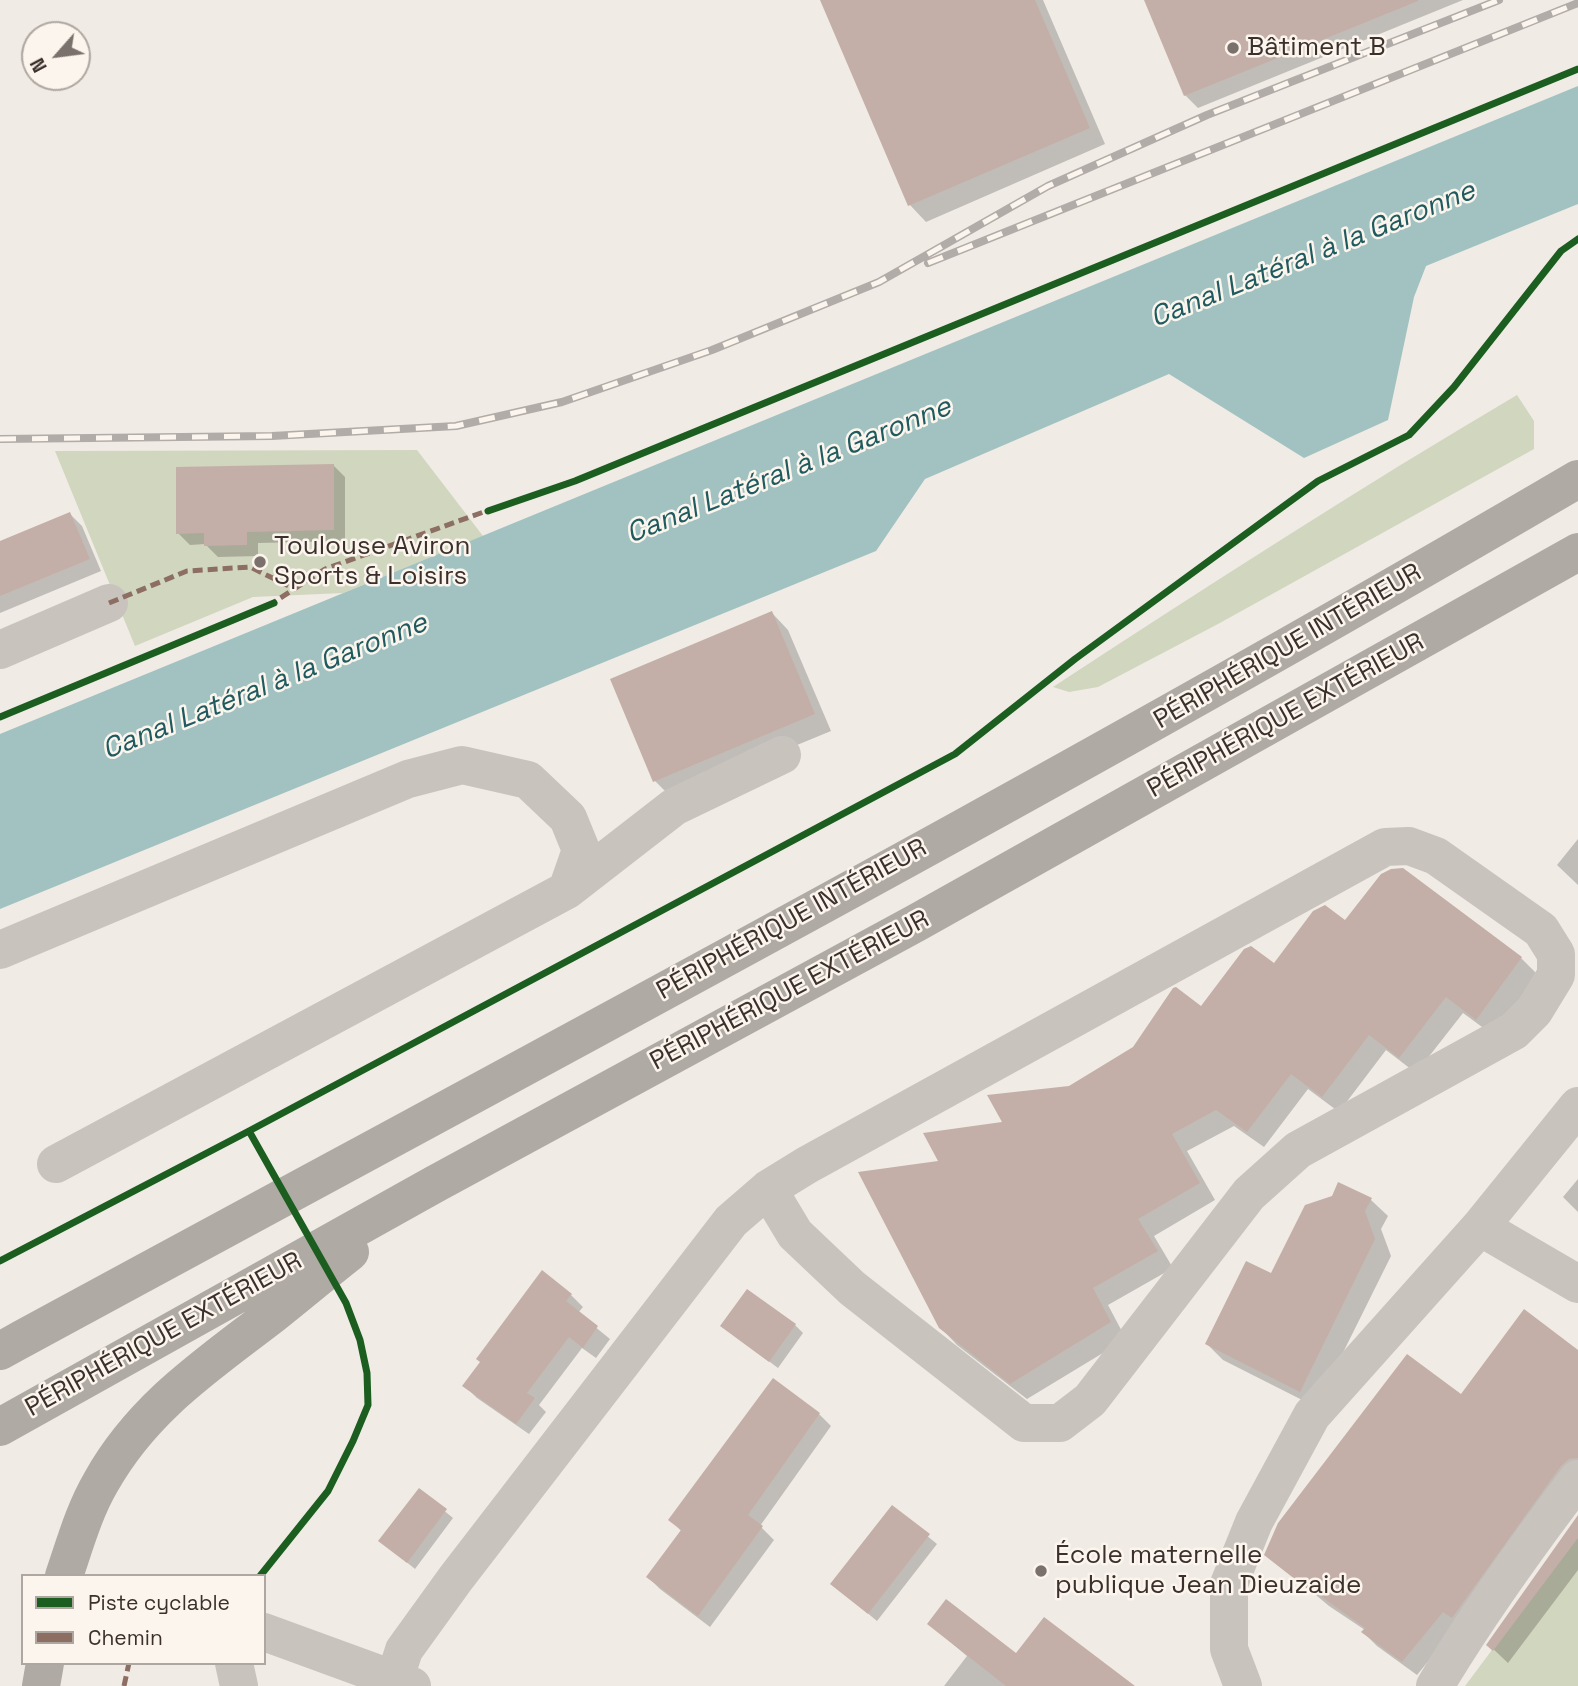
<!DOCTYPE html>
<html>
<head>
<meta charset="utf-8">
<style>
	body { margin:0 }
	#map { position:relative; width:1578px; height:1686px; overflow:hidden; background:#f0ebe5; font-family:"Space Grotesk",sans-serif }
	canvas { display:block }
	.legend { position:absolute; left:21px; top:1574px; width:245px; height:91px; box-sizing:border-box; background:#fbf5ee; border:2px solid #aea6a0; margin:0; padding:9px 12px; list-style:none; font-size:21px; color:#3b302b }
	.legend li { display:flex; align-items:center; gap:14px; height:35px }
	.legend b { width:35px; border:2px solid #aea6a0 }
	.north { position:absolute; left:21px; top:21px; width:70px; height:70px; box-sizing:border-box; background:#fbf5ee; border:2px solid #aea6a0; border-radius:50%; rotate:242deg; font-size:19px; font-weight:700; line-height:28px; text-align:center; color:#3b302b }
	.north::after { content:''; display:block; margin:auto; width:24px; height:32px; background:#7a716c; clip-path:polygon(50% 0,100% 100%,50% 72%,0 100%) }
</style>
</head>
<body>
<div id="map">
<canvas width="1578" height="1686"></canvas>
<ul class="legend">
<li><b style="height:9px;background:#1b5e20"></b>Piste cyclable</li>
<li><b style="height:9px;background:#8d6e63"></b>Chemin</li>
</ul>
<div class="north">N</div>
</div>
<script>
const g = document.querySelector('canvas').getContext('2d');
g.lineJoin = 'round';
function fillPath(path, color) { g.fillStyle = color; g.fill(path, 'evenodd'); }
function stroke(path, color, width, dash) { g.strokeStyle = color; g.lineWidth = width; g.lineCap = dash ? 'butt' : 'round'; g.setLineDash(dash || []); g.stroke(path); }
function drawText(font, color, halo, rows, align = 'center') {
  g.font = font + ' "Space Grotesk",sans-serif'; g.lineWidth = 5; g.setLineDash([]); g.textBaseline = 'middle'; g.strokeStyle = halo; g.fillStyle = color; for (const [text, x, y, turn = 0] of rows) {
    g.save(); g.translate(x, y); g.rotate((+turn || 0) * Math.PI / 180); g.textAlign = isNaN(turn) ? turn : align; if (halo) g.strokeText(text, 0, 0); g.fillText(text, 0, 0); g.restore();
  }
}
fillPath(new Path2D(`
	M1517,395L1534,421V449L1218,624L1098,687L1069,692L1053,687C1206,587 1359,488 1517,395Z
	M417,450L483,536L343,593L253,597L135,646L55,451Z
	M1578,1535V1686H1465Z`), '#d1d6bf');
fillPath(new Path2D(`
	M1578,86V204L1426,266L1414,297L1388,420L1304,458L1169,374L925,479L876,551L0,909V734Z`), '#a1c2c1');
fillPath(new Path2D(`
	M822,0H1043L1105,144L926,222L910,205Z
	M1145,0H1463L1198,108L1185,95Z
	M333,465L345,477V541L258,543V556L218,557L205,544L190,545L178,533Z
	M70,514L82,526L101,571L0,613V543Z
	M772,613L788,630L831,731L671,797L655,781Z
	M1578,839V885L1557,865Z
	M1402,870L1521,958L1538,975L1493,1035L1463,1013L1416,1073L1386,1050L1339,1112L1308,1089L1264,1147L1234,1126L1187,1151L1215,1200L1154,1236L1173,1268L1108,1305L1126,1339L1027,1399L957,1345L940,1327L941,1162L1346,923Z
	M1578,1179V1212L1563,1197Z
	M1339,1184L1371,1200L1388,1216L1381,1229L1391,1256L1316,1407L1223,1360L1207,1344L1272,1276L1333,1197Z
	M571,1295L583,1307L578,1313L610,1339L596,1358L582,1348L539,1405L546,1412L529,1434L477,1398L465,1386Z
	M795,1325L803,1333L778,1368L722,1326Z
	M1578,1352V1477L1417,1675L1377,1646L1363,1632L1365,1630L1329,1606L1267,1554L1461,1397Z
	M773,1381L819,1414L831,1426L760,1526L774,1540L710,1627L660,1589L648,1577L682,1532L671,1520Z
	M419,1490L453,1518L415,1569L388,1547Z
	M892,1507L937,1544L877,1621L841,1591Z
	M1578,1520V1570L1508,1663L1489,1645Z
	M929,1624L1016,1655L1129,1686H944L967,1656Z`), '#0003');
fillPath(new Path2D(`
	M820,0H1035L1090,128L908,206Z
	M1144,0H1418V1L1184,96Z
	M334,464V530L247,532V545L204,546V533L176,534V467Z
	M70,512L90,559L0,596V541Z
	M772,611L815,714L653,782L610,679Z
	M1403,868L1522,957L1476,1020L1446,997L1399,1058L1369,1035L1322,1097L1291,1074L1247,1132L1216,1110L1172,1134L1200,1183L1138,1219L1158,1251L1093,1288L1111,1322L1010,1384L939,1328L858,1172L938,1161L923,1133L1002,1122L987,1095L1069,1086L1133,1047L1173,988L1176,987L1201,1006L1244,949L1251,946L1274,963L1313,911L1325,905L1345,920L1381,874L1391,869Z
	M1338,1182L1372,1198L1365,1211L1375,1239L1300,1392L1205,1344L1246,1261L1271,1273L1305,1205L1332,1196Z
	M542,1270L572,1294L566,1301L598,1326L583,1348L569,1337L527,1393L535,1398L516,1424L462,1386L480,1362L476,1359Z
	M747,1289L796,1324L769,1362L720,1326Z
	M1524,1309L1578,1350V1458L1569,1459L1561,1466L1452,1618L1443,1612L1402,1662L1361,1632L1365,1628L1315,1592L1314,1594L1264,1555L1278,1523L1407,1354L1461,1394Z
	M773,1378L820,1413L748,1515L763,1526L698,1616L646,1577L681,1530L668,1520Z
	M419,1488L447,1509L407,1563L378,1541Z
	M892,1505L930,1534L868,1614L830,1584Z
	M1578,1515V1538L1493,1651L1486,1645Z
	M946,1599L1016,1653L1044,1617L1135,1686H1006L927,1624Z`), '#c3afa7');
stroke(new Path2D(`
	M0,650L109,603
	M0,950L408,779L462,765L528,780L568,818L581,850L567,890
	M56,1164L567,890L674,807L782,755
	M1480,1227L1578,1284
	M264,1632L412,1686
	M234,1663L239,1686
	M394,1681L404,1650L456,1578L731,1221L768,1189L807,1165L1385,847L1409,846L1436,856L1541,930L1556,954V975L1534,1011L1514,1031L1298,1150L1249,1194L1090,1400L1060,1423H1024L852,1288L795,1234L768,1189
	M1243,1686L1229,1649V1584L1254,1522L1312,1415L1480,1227L1578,1106
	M1435,1686C1478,1614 1527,1546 1578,1479`), '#c9c3be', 38);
stroke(new Path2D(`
	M0,1351C528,1064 1060,783 1578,479
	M0,1427L435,1184L916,923L1578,552
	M64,1576C75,1544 84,1511 101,1482C142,1409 203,1368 267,1319C295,1297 322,1274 350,1252
	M41,1686L45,1663`), '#afaaa4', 38);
const rail = new Path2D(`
	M928,263L1578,3
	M0,439L272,436L456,426L562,402L712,350L879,282L1048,186L1207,115L1499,0`);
stroke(rail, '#b1aca8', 8);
stroke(rail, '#fbf5ee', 5, [16]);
stroke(new Path2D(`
	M109,603L187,571L250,567L295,589
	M268,606L325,569L492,509
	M124,1686L129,1663`), '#8d6e63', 5, [10, 5]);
stroke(new Path2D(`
	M488,511L575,481L1578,69
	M0,717L274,603
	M249,1131L346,1303L360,1340L367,1373L368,1405L353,1441L328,1491L260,1576
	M0,1261L249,1131L955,754L1075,659L1318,481L1409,435L1454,387L1561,251L1578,239`), '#1b5e20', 7);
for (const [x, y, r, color] of [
	[1233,48,7,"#7a716c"],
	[260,562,7,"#7a716c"],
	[1041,1571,7,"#7a716c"]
]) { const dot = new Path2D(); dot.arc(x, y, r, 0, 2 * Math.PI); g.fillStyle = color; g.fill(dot); stroke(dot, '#fbf5ee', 2.5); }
drawText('26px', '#3b302b', '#fbf5ee', [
	["Bâtiment B",1247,48],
	["Toulouse Aviron",274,547],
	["Sports & Loisirs",274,577],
	["École maternelle",1055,1556],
	["publique Jean Dieuzaide",1055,1586]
], 'left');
drawText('26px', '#3b302b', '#fbf5ee', [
	["PÉRIPHÉRIQUE INTÉRIEUR",1288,647,-30],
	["PÉRIPHÉRIQUE EXTÉRIEUR",1286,716,-29],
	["PÉRIPHÉRIQUE INTÉRIEUR",792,920,-29],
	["PÉRIPHÉRIQUE EXTÉRIEUR",790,991,-28],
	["PÉRIPHÉRIQUE EXTÉRIEUR",164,1335,-29]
]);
drawText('italic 28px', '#1f5a5e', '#fbf5ee', [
	["Canal Latéral à la Garonne",1313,255,-22],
	["Canal Latéral à la Garonne",789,471,-22],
	["Canal Latéral à la Garonne",265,687,-22]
]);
</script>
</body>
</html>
